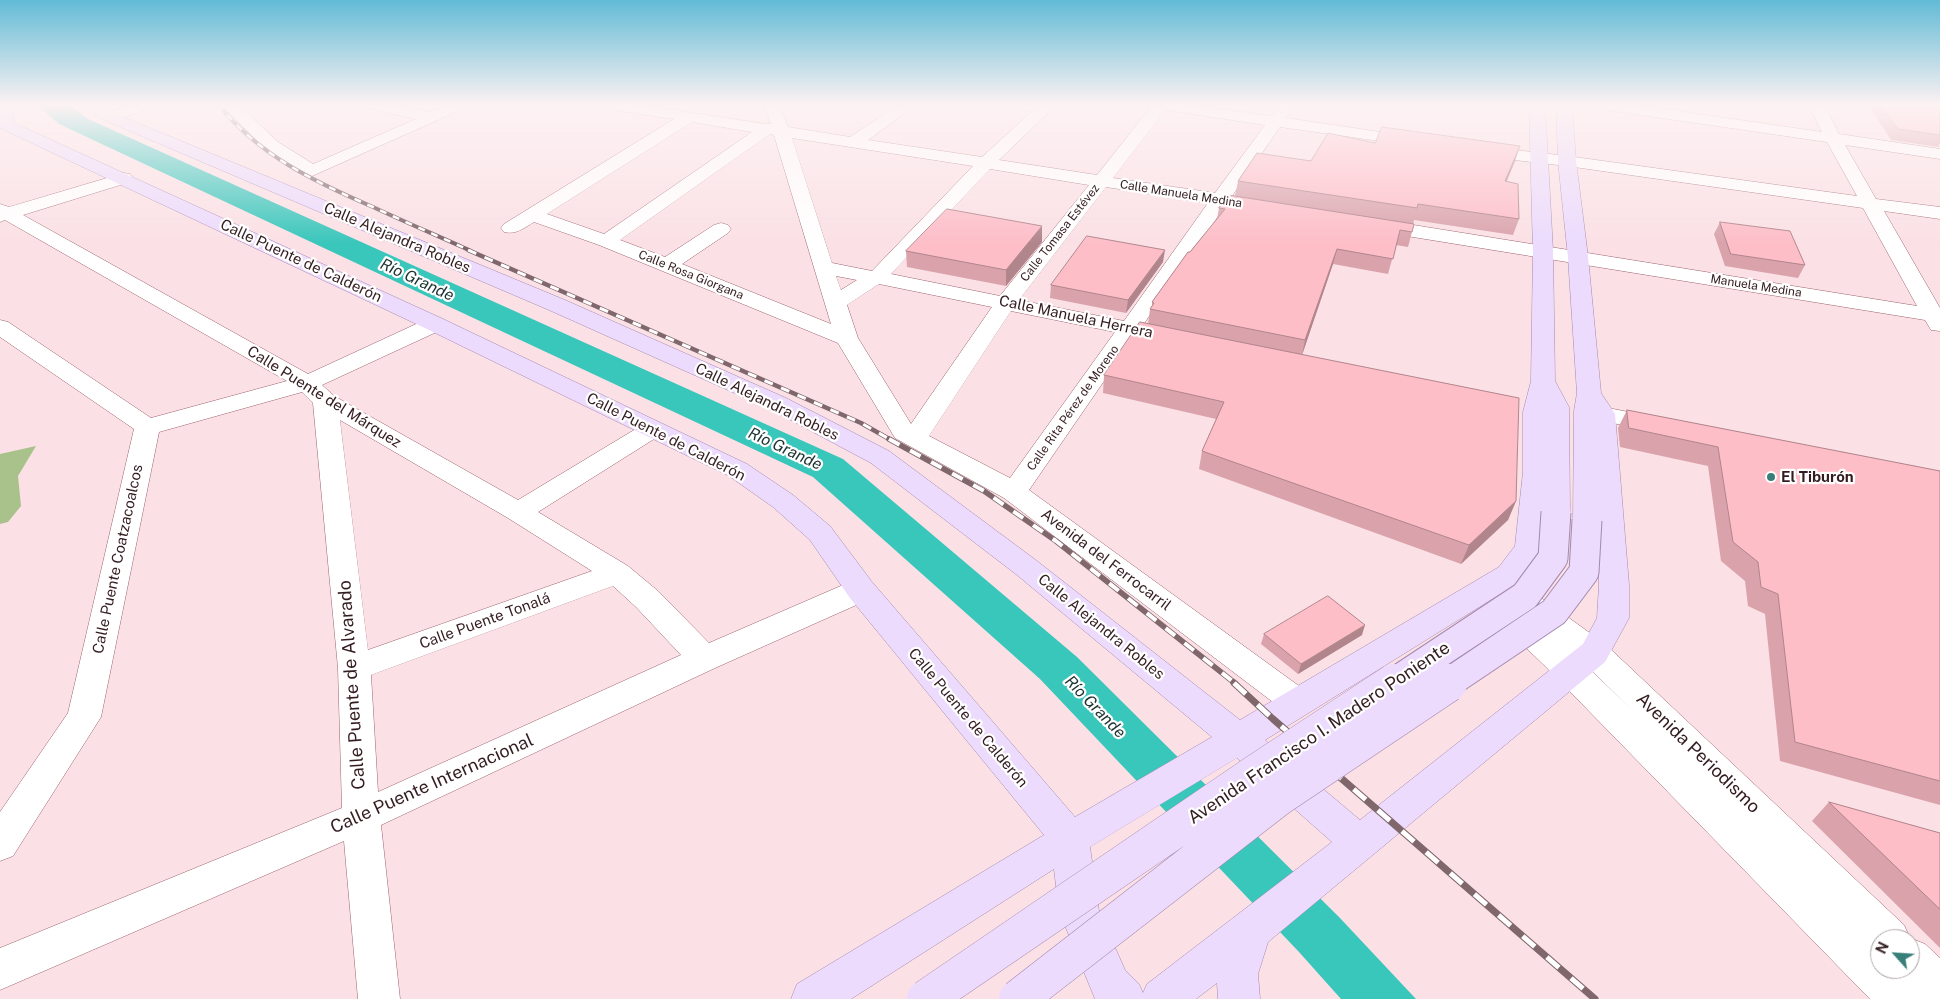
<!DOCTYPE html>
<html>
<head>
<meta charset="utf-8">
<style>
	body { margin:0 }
	#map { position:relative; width:1940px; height:999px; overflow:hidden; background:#fbe1e5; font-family:"Public Sans",sans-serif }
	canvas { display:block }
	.north { position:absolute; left:1870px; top:929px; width:50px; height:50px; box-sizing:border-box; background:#fff; border:1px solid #aea5a6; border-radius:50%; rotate:296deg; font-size:14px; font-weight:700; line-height:20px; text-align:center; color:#341d21 }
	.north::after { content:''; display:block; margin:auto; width:18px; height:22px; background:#387f79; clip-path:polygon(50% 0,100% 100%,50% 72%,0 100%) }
</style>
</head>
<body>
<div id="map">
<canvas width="1940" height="999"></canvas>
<div class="north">N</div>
</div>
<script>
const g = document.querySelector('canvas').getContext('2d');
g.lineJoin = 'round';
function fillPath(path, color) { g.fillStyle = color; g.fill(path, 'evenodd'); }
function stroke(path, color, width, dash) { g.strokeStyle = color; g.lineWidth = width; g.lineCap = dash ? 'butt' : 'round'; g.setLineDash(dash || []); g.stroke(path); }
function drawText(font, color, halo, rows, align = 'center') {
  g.font = font + ' "Public Sans",sans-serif'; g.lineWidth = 4.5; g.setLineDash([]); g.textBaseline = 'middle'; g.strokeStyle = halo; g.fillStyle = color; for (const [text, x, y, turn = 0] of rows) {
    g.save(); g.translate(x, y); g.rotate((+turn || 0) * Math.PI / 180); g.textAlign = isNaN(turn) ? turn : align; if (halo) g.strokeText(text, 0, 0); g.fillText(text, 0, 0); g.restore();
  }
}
fillPath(new Path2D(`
	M36,446L18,476L21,506L8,522L0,524V454Z`), '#a9c18a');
fillPath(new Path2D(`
	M36,104H69L86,118L843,459L1077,657L1339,917L1416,999H1341L1299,952L1040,679L813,477L59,124Z`), '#39c6bb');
const minor = new Path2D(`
	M133,104H156L153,107L110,122L104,120L102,117L104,114Z
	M221,104H238L278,142L313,164L416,119L361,107L358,104H389L431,112L449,104H470L467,107L312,176L306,175L266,150Z
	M598,104H635L765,124H771L763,104H779L788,127L850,137L895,107H905L908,110L905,113L868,140L982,157L1040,104H1057L999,160L1097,175L1150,108L1144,104H1184L1271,116L1279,106H1289L1292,109L1286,118L1421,138L1423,141L1421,144L1415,146L1280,127L1232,196L1268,202L1270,206L1268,210L1261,212L1225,206L1143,325L1180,332L1183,337L1180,342L1172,344L1135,336L1029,490L1310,694L1315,703L1310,712L1298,716L1286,712L1004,498L895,438L838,343L599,245L534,222C524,228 516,235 504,232L501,228L504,224L674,119L606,109L601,107ZM1165,110L1265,125L1215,193L1113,178ZM692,122L752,132L604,234L547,214ZM770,134L774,135L831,324L682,264L728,233L731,229L728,225L721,223L714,225L665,257L620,240ZM792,138L973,166L872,271L832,263ZM990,169L1089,185L1000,296L891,274ZM1106,187L1208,203L1124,321L1019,300ZM836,276L857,280L841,290ZM879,284L992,307L911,424L858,338L847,305ZM1011,311L1115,332L1010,478L929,436Z
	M1591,104H1630L1822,132L1808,104H1824L1839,134L1940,149V159L1845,145L1876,199L1940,207V219L1884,211L1940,308V331L1931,330L1925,320L1376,231L1369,229L1366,225L1369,221L1376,219L1917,306L1863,208L1567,166L1480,156L1474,155L1472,151L1474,147L1480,146L1567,156L1857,196L1827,142L1599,109L1594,107Z
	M124,173L130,174L133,178L130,182L23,215L308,374L427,319L435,317L443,319L446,324L443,329L322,385L334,396L518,500L644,424L653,421L662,424L666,429L662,434L538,512L628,566L658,591L709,643L850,582L861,579L872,582L876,590L872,598L715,668L381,825L400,999H358L344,841L0,990V948L342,808L338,668L313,403L302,392L159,432L101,717L13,856L0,861V812L68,713L134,429L0,337V320L8,322L151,418L287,381L5,220L0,222V204L9,207ZM340,420L508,518L592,571L368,650ZM613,586L636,607L681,655L378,792L371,675Z
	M1603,407L1669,420L1673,425L1669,430L1660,433L1594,419L1591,414L1594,409Z
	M1529,594L1540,597L1605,644L1904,925L1910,938L1925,944L1940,958V999H1870L1544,665L1501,624L1496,616L1501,608L1514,605L1518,597ZM1576,656L1583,662L1631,709ZM1880,939H1910V969H1880Z`);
const major = new Path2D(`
	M0,104H13L14,123L443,319L747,464L793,495L830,526L872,582L1075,817L1212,737L1017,575L871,463L768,408L549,310L104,120L80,104H99L116,114L565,300L786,398L889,451L1037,561L1240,720L1499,567L1515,546L1523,472V412L1531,381L1533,251L1529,104H1545L1553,251L1555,381L1569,407L1570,512L1566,518L1556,521L1546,518L1543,548L1521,581L1265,740L1360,820L1583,644L1597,618L1599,585L1596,527L1587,529L1577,527L1573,520L1574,411L1577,393L1568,257L1558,161L1556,104H1572L1576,161L1588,257L1601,393L1615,414L1629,585V618L1605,662L1268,942L1258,974L1260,999H1218L1217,983L1196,999H1095L1059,911L1054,869L851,999H791L797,984L1044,835L850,598L810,540L773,507L729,476L427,329L0,128ZM1237,758L1332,842L1147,984L1143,993L1139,984L1125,970L1099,911L1090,847Z
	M1931,104H1940V109L1934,107Z`);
stroke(minor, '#9b636e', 1);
stroke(major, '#a489af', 1);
fillPath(minor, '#fff');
fillPath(major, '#ecdbfd');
const railFar3 = new Path2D(`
	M218,104C258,155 315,182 373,207C405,222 438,236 471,251`);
const railFar2 = new Path2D(`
	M468,250L861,423L891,440`);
const railFar1 = new Path2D(`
	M889,439L984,491L1056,541L1236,684`);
const rail = new Path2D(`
	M1234,683L1273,719L1595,999`);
stroke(railFar3, '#7f676b', 4);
stroke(railFar2, '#7f676b', 4.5);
stroke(railFar1, '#7f676b', 5.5);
stroke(rail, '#7f676b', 7);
stroke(railFar3, '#fff', 2.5, [7]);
stroke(railFar2, '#fff', 3, [9]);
stroke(railFar1, '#fff', 4, [12]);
stroke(rail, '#fff', 5, [16]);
const majorBridgeFar1 = new Path2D(`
	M1392,684L1525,596L1553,558L1556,512
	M1447,684L1554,612L1584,572L1587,520`);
const majorBridge = new Path2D(`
	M926,999L1257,773L1394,683
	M1018,999L1278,797L1448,683`);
stroke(majorBridgeFar1, '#a489af', 31, []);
stroke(majorBridge, '#a489af', 39, []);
stroke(majorBridgeFar1, '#ecdbfd', 29);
stroke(majorBridge, '#ecdbfd', 38);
fillPath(new Path2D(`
	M1870,104H1927L1940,106V143L1938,147L1891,140L1869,106Z
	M1375,143L1515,161L1506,182L1519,219L1513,235L1414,220L1412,232L1408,247L1396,245L1388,274L1333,264L1302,355L1516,501L1508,520L1461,564L1199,469L1202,451L1216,419L1103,393L1104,375L1148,324L1150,309L1152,307V302L1190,252L1217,219L1219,208L1235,196L1238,181Z
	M1720,222L1805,265L1798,278L1725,266L1714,234Z
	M1042,242L1006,286L907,267L906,251Z
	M1163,262L1126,313L1050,298L1051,285Z
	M1627,410L1940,471V805L1780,761L1765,614L1748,606L1745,581L1721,561L1708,466L1620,447L1618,428Z
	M1264,634L1362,635L1298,674L1261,644Z
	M1829,802L1940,833V948L1812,821Z`), '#daa3ac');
fillPath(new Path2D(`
	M1520,146L1515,161L1500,197L1505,181Z
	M1042,226V242L1006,286V270Z
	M1337,249L1333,264L1302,355L1305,340Z
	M1165,250L1163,262L1126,313L1128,300Z
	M1516,501L1508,520L1461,564L1469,545Z
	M1365,625L1362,635L1298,674L1301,664Z`), '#b1858c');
const building = new Path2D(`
	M1880,104H1927L1940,106V135L1898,129Z
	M1382,127L1520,146L1505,181L1518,184L1519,219L1418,204L1417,208L1238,181L1257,153L1311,161L1328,133L1375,143Z
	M1228,195L1414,224L1412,232L1400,230L1393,259L1337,249L1305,340L1150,309L1154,303L1152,302L1188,252H1190L1225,209L1219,208Z
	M947,209L1042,226L1006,270L906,251Z
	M1720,222L1790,231L1805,265L1731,254Z
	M1087,236L1165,250L1128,300L1051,285Z
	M1140,322L1519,398L1516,501L1469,545L1202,451L1224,402L1104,375Z
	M1627,410L1940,471V781L1795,742L1778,594L1761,587L1758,562L1733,542L1718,447L1629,428Z
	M1328,596L1365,625L1301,664L1264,634Z
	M1829,802L1940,833V909Z`);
fillPath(building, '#fdbec8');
stroke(building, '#b1858c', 1);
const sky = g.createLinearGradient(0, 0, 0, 244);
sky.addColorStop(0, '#62bbd6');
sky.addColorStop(0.43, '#fdf2f3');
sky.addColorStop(1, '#fdf2f300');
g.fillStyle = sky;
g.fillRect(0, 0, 1940, 244);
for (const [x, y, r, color] of [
	[1771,477,5,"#387f79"]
]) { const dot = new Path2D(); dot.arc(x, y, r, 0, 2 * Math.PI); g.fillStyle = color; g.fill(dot); stroke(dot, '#fff', 2); }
drawText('12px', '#341d21', '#fff', [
	["Calle Manuela Medina",1181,194,9],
	["Calle Tomasa Estévez",1060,233,-52],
	["Calle Rosa Giorgana",691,275,22],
	["Manuela Medina",1756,286,9],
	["Calle Rita Pérez de Moreno",1073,408,-55]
]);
drawText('15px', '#341d21', '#fff', [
	["Calle Alejandra Robles",397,238,23],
	["Calle Puente de Calderón",301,261,25],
	["Calle Manuela Herrera",1076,317,12],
	["Calle Puente del Márquez",324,397,32],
	["Calle Alejandra Robles",767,402,26],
	["Calle Puente de Calderón",666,437,27],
	["Calle Puente Coatzacoalcos",118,559,-78],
	["Avenida del Ferrocarril",1106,560,37],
	["Calle Puente Tonalá",485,621,-20],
	["Calle Alejandra Robles",1101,627,39],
	["Calle Puente de Calderón",968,718,50]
]);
drawText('bold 15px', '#341d21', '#fff', [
	["El Tiburón",1781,477]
], 'left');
drawText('italic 16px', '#1c3331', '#fff', [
	["Río Grande",417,280,25],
	["Río Grande",785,449,25],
	["Río Grande",1095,707,46]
]);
drawText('18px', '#341d21', '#fff', [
	["Calle Puente de Alvarado",352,685,-94],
	["Avenida Francisco I. Madero Poniente",1319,733,-34],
	["Avenida Periodismo",1698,753,44],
	["Calle Puente Internacional",432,784,-24]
]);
</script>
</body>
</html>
